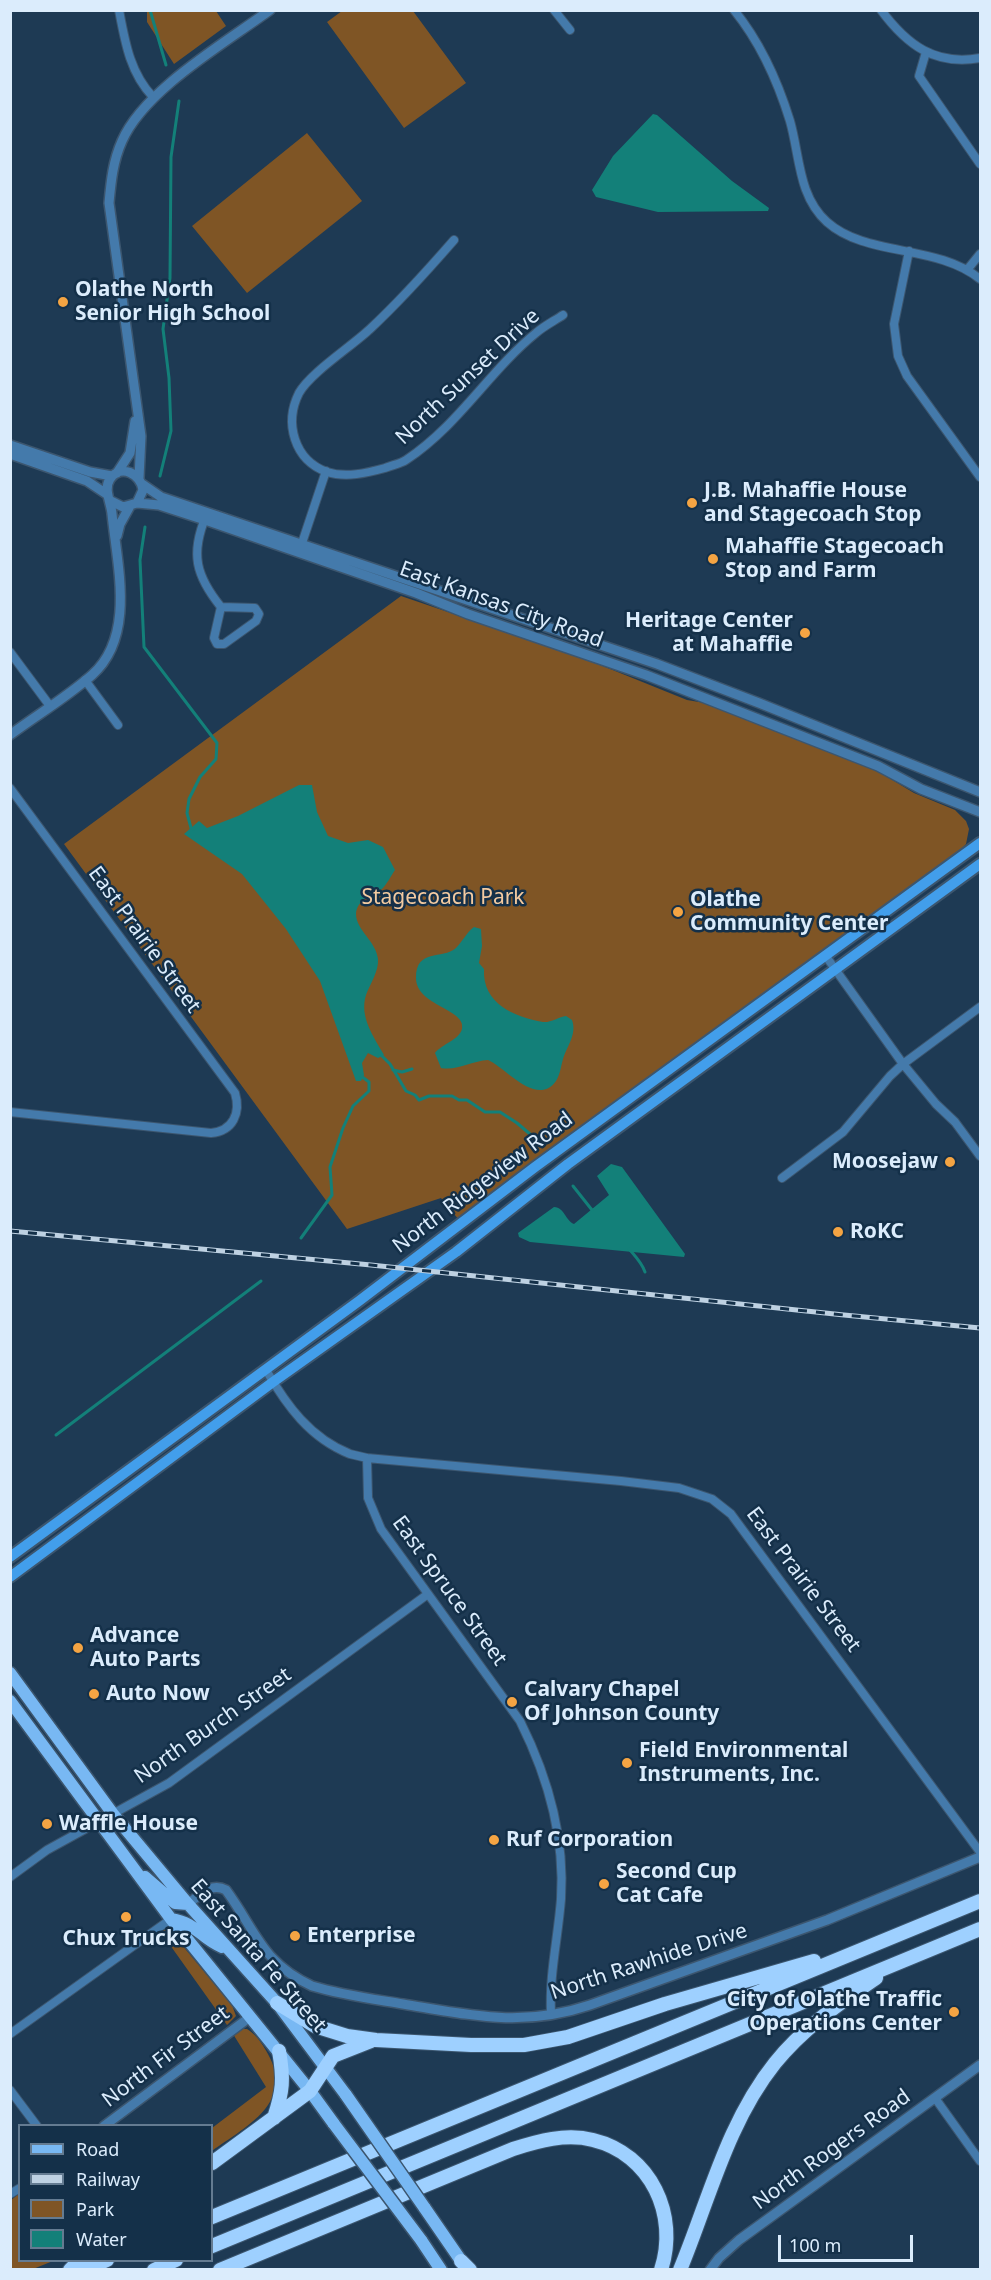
<!DOCTYPE html>
<html>
<head>
<meta charset="utf-8">
<style>
	body { margin:0 }
	#map { position:relative; width:991px; height:2280px; overflow:hidden; background:#1e3a54; font-family:"Noto Sans",sans-serif }
	canvas { display:block }
	.frame { position:absolute; inset:0; border:12px solid #dbecfc; pointer-events:none }
	.legend { position:absolute; left:18px; top:2124px; width:195px; height:138px; box-sizing:border-box; background:#143049; border:2px solid #647b91; margin:0; padding:8px 10px; list-style:none; font-size:18px; color:#dbecfc }
	.legend li { display:flex; align-items:center; gap:12px; height:30px }
	.legend b { width:30px; border:2px solid #647b91 }
	.scale { position:absolute; left:778px; top:2235px; width:135px; height:27px; box-sizing:border-box; border:3px solid #dbecfc; border-top:0; padding-left:8px; font-size:18px; line-height:21px; white-space:nowrap; color:#dbecfc; -webkit-text-stroke:4px #143049; paint-order:stroke }
</style>
</head>
<body>
<div id="map">
<canvas width="991" height="2280"></canvas>
<div class="frame"></div>
<ul class="legend">
<li><b style="height:8px;background:#78b8f3"></b>Road</li>
<li><b style="height:8px;background:#bed1e2"></b>Railway</li>
<li><b style="height:16px;background:#7f5525"></b>Park</li>
<li><b style="height:16px;background:#138079"></b>Water</li>
</ul>
<div class="scale">100 m</div>
</div>
<script>
const g = document.querySelector('canvas').getContext('2d');
g.lineJoin = 'round';
function fillPath(path, color) { g.fillStyle = color; g.fill(path, 'evenodd'); }
function stroke(path, color, width, dash) { g.strokeStyle = color; g.lineWidth = width; g.lineCap = dash ? 'butt' : 'round'; g.setLineDash(dash || []); g.stroke(path); }
function drawText(font, color, halo, rows, align = 'center') {
  g.font = font + ' "Noto Sans",sans-serif'; g.lineWidth = 5; g.setLineDash([]); g.textBaseline = 'middle'; g.strokeStyle = halo; g.fillStyle = color; for (const [text, x, y, turn = 0] of rows) {
    g.save(); g.translate(x, y); g.rotate((+turn || 0) * Math.PI / 180); g.textAlign = isNaN(turn) ? turn : align; if (halo) g.strokeText(text, 0, 0); g.fillText(text, 0, 0); g.restore();
  }
}
fillPath(new Path2D(`
	M147,11H216L226,26L174,64L147,22Z
	M342,11H413L466,83L404,128L327,22Z
	M307,133L362,201L247,293L192,226Z
	M401,596L583,658L687,700L711,704L871,767L914,793L955,810L966,821L969,829L966,844L961,850L459,1220L441,1198L347,1229L64,844Z
	M166,1930L172,1933L232,2005L236,2016L227,2025L160,1931Z
	M243,2029H247C258,2036 264,2046 270,2058C293,2105 243,2128 212,2151V2128L266,2087L233,2034Z
	M19,2194L20,2260L53,2261L33,2269H11V2200Z`), '#7f5525');
fillPath(new Path2D(`
	M653,114L657,115L732,181L769,208L768,211L658,212L596,197L592,190L613,156Z
	M299,785H312L317,812L328,836L348,843L368,840L383,847L395,870C391,876 387,884 382,889C372,896 357,899 356,914C356,930 376,941 378,959C379,971 370,984 366,995C359,1017 374,1037 384,1055L378,1058L368,1053L362,1063L364,1075L361,1081H356L320,981L286,929L242,874L184,834L199,821L207,828L238,816Z
	M474,927L481,929L482,946L479,963L484,969C482,1004 515,1017 543,1022C550,1023 559,1017 566,1016L572,1020C577,1034 568,1044 563,1059C561,1066 560,1075 556,1081C537,1108 505,1067 488,1060C472,1061 457,1071 441,1068L435,1053C442,1044 459,1040 462,1029C467,1009 416,1006 416,978C416,948 442,960 456,948C463,941 466,933 474,927Z
	M611,1164L622,1167L685,1254L684,1257L530,1242L519,1237L518,1233L554,1207C565,1208 565,1220 574,1224L609,1195L597,1176Z`), '#138079');
stroke(new Path2D(`
	M150,10L166,65
	M160,476L171,431L169,378L163,329L170,278L171,157L179,101
	M145,527L140,560L144,647L217,743L216,759L200,777L189,799L187,813L191,828L194,829
	M380,1054L390,1064L406,1091L415,1095L419,1100L429,1096H452L459,1100H467L485,1112H500L517,1123L537,1140
	M393,1070L402,1072L412,1069
	M573,1186L592,1210
	M301,1238L332,1195L330,1167L343,1128L353,1106L369,1091V1082L361,1076
	M629,1249C635,1256 642,1263 645,1272
	M56,1435L261,1281`), '#138079', 3);
const minor = new Path2D(`
	M119,10C125,42 130,73 153,97
	M554,10L570,30
	M734,10C760,42 778,82 790,121C800,156 798,196 827,222C866,257 937,244 980,279
	M881,10C907,45 935,66 980,58
	M926,52L919,76L980,164
	M454,240C427,271 400,301 370,329C352,346 310,373 299,393C284,423 294,460 327,472C346,478 367,473 385,468C392,465 400,464 406,460C459,425 489,371 536,333C544,326 554,321 563,315
	M909,251L894,324L898,356L907,376L980,477
	M967,270L980,254
	M206,516C190,554 196,576 221,607L214,638L217,644H224L256,621L259,614L255,608L221,607
	M300,549L326,471
	M10,652L50,706
	M85,680L118,725
	M10,788L235,1093C241,1113 233,1131 211,1133L10,1112
	M825,955L903,1064L936,1104L955,1122L980,1156
	M782,1178L843,1132L890,1076L903,1064L980,1007
	M266,1370C287,1406 310,1438 350,1454L367,1458L621,1481L679,1488L712,1499L731,1514L980,1852
	M367,1458L368,1498L381,1529L520,1721C548,1777 565,1836 561,1899C558,1938 549,1975 551,2014
	M10,1877L47,1850L169,1783L428,1594
	M10,2034L171,1919
	M10,2090L37,2126
	M935,2098L980,2161
	M10,2194L20,2188`);
const tertiary = new Path2D(`
	M10,445L90,472L112,476
	M10,454L87,481L108,495
	M117,473L130,453L135,421
	M139,478L141,436L109,203C111,181 113,161 122,141C144,90 225,43 270,10
	M142,484L161,497L657,664L759,703L980,792
	M137,503L159,505L208,521L416,593L468,614L646,675L878,766L921,789L980,812
	M117,536L120,524L130,506
	M10,735C37,715 67,697 92,675C136,636 117,565 112,514C111,502 103,489 110,479C121,463 141,474 143,490L137,503L123,507L111,501
	M188,1904C200,1895 211,1882 226,1890C256,1931 262,1963 312,1986C342,1995 373,1999 403,2004C470,2015 522,2028 590,2005L827,1920L980,1857
	M104,2126L250,2017
	M710,2270L719,2258L739,2240L980,2065`);
const secondary = new Path2D(`
	M10,1557L359,1301L535,1167L980,843
	M10,1577L273,1382L456,1252L568,1164L980,864`);
const primary = new Path2D(`
	M10,1673L113,1814L188,1904L277,2003L346,2095
	M10,1701L171,1919L310,2091L334,2124
	M145,1877L175,1903L188,1904
	M171,1919C198,1924 199,1937 222,1947
	M424,2207L466,2268
	M421,2240L441,2270`);
const motorway = new Path2D(`
	M277,2003L315,2026L347,2036L376,2040L471,2045H524L568,2037L665,2004L814,1961
	M274,2118C283,2091 284,2079 279,2051
	M212,2163L310,2091L333,2056L371,2041
	M212,2217L980,1901
	M212,2246L980,1929
	M461,2261L470,2270
	M70,2270L80,2260
	M85,2270L107,2260
	M154,2270L176,2260
	M220,2270L513,2149C538,2141 566,2133 593,2140C651,2154 679,2215 661,2270
	M680,2270C709,2200 727,2123 775,2063C803,2028 840,2003 876,1978`);
stroke(minor, '#3c566f', 10);
stroke(tertiary, '#3c566f', 12);
stroke(secondary, '#3c566f', 14);
stroke(primary, '#3c566f', 15);
stroke(motorway, '#3c566f', 16);
stroke(minor, '#447aab', 8);
stroke(tertiary, '#447aab', 9);
stroke(secondary, '#429eeb', 10);
stroke(primary, '#78b8f3', 12);
stroke(motorway, '#9ed0ff', 14);
const rail = new Path2D(`
	M10,1231L371,1265L844,1315L980,1328`);
stroke(rail, '#bed1e2', 5);
stroke(rail, '#143049', 3, [9]);
const primaryBridge = new Path2D(`
	M346,2095L424,2207
	M334,2124L421,2240`);
stroke(primaryBridge, '#3c566f', 15, []);
stroke(primaryBridge, '#78b8f3', 12);
for (const [x, y, r, color] of [
	[63,302,6,"#f4a443"],
	[692,503,6,"#f4a443"],
	[713,559,6,"#f4a443"],
	[805,633,6,"#f4a443"],
	[678,912,6,"#f4a443"],
	[950,1162,6,"#f4a443"],
	[838,1232,6,"#f4a443"],
	[78,1648,6,"#f4a443"],
	[94,1694,6,"#f4a443"],
	[512,1702,6,"#f4a443"],
	[627,1763,6,"#f4a443"],
	[47,1824,6,"#f4a443"],
	[494,1840,6,"#f4a443"],
	[604,1884,6,"#f4a443"],
	[126,1917,6,"#f4a443"],
	[295,1936,6,"#f4a443"],
	[954,2012,6,"#f4a443"]
]) { const dot = new Path2D(); dot.arc(x, y, r, 0, 2 * Math.PI); g.fillStyle = color; g.fill(dot); stroke(dot, '#143049', 2); }
drawText('bold 21px', '#dbecfc', '#143049', [
	["Olathe North",75,290],
	["Senior High School",75,314],
	["J.B. Mahaffie House",704,491],
	["and Stagecoach Stop",704,515],
	["Mahaffie Stagecoach",725,547],
	["Stop and Farm",725,571],
	["Heritage Center",793,621,"right"],
	["at Mahaffie",793,645,"right"],
	["Olathe",690,900],
	["Community Center",690,924],
	["Moosejaw",938,1162,"right"],
	["RoKC",850,1232],
	["Advance",90,1636],
	["Auto Parts",90,1660],
	["Calvary Chapel",524,1690],
	["Of Johnson County",524,1714],
	["Auto Now",106,1694],
	["Field Environmental",639,1751],
	["Instruments, Inc.",639,1775],
	["Waffle House",59,1824],
	["Ruf Corporation",506,1840],
	["Second Cup",616,1872],
	["Cat Cafe",616,1896],
	["Enterprise",307,1936],
	["Chux Trucks",126,1939,"center"],
	["City of Olathe Traffic",942,2000,"right"],
	["Operations Center",942,2024,"right"]
], 'left');
drawText('21px', '#dbecfc', '#143049', [
	["North Sunset Drive",468,377,-43],
	["East Kansas City Road",501,605,20],
	["East Prairie Street",144,940,54],
	["North Ridgeview Road",483,1183,-37],
	["East Prairie Street",803,1580,53],
	["East Spruce Street",449,1591,54],
	["North Burch Street",213,1726,-35],
	["East Santa Fe Street",258,1956,49],
	["North Rawhide Drive",649,1962,-18],
	["North Fir Street",166,2057,-37],
	["North Rogers Road",832,2150,-36]
]);
drawText('21px', '#f3caa0', '#143049', [
	["Stagecoach Park",443,898]
]);
</script>
</body>
</html>
